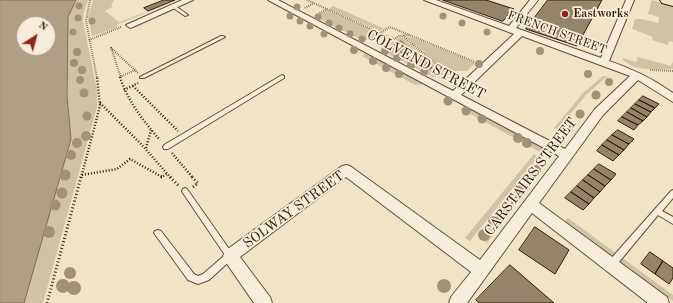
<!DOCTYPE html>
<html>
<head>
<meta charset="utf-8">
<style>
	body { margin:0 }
	#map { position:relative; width:673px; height:303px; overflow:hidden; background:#f1e4c6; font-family:"Old Standard TT",serif }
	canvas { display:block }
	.north { position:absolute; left:16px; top:16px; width:40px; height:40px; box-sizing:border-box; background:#f6edda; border:1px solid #a69a85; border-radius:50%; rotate:36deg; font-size:11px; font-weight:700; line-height:16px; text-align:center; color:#2f1d06 }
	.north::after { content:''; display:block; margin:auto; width:14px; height:18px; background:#8f2418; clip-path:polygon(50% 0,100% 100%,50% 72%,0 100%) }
</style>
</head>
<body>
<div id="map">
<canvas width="673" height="303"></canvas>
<div class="north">N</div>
</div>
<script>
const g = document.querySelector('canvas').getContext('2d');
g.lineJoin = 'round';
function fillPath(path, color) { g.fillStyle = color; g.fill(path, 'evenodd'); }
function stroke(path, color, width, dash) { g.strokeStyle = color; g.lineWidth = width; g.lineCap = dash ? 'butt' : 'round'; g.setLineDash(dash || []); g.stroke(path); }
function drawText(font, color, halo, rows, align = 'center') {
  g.font = font + ' "Old Standard TT",serif'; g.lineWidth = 3.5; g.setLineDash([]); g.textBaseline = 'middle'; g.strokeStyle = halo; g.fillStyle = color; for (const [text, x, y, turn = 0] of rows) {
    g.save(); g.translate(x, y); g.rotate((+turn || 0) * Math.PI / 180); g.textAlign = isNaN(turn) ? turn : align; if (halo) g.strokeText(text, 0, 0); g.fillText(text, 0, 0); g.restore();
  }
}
fillPath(new Path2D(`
	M76,0H88L84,12L83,21L97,90V107L43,303H24L71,139L67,96L68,17Z
	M93,0H114L111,6L113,7L105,11L119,22L168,4L116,25L118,27L92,36L88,17Z
	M652,0L673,7V42L669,41L668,45L652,40L653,37L632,29L635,19H642L658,23L659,17L648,14Z
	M333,6L383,28L391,24L380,31L329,9Z
	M327,10L378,33L364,41L315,17Z
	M400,37H402L448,77H433L381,50Z
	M406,37H411L475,63L467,71H445Z
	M366,53L424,84L415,85L362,56Z
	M638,57L671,66L672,62L673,63V69C658,69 634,72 622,59L623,58L636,62Z
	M603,76L609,77L605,78L586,95L557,130L554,128L583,93Z
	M465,105L546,149L542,153L461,109Z
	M534,154L538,157L470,241L465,238Z
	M523,184L530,188L516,205L509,201Z
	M507,204L514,208L487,243L480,238Z
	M568,218L673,295V301L565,221Z`), '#d0c2a5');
const water = new Path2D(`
	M0,0H76L68,17L67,96L71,139L24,303H0ZM24,24H48V48H24Z
	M401,41L432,68L430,69L392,47Z`);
fillPath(water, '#afa085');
stroke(water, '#7c6c52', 1);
const building = new Path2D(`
	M164,0H175L148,11L144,8Z
	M443,0H486L514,9L503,21Z
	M548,0H602L577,46L526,29Z
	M643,96L659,104L655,108L639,100Z
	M639,100L655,108L651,112L635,104Z
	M635,104L651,112L647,117L631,108Z
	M631,108L647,117L643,121L627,112Z
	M627,112L643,121L638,125L622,117Z
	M622,117L638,125L634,130L618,121Z
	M618,130L634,139L629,144L612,135Z
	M612,135L629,144L624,150L607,140Z
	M607,140L624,150L619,155L602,145Z
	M602,145L619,155L613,161L597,151Z
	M599,164L616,174L611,180L594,169Z
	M594,169L611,180L605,186L588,175Z
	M588,175L605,186L600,192L583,180Z
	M583,180L600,192L594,198L577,186Z
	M577,186L594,198L589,204L571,192Z
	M571,192L589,204L583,210L565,198Z
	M535,227L569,250L555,274L519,250Z
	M650,252L663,261L655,274L641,264Z
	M663,261L673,268V278L669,284L655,274Z
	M510,265L554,303H479L476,300Z`);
fillPath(building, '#94846a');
stroke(building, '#2f1d06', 1);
const service = new Path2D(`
	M172,5H174L188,15L185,16L172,7Z
	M221,36H223L225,37L144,78H140V77Z
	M282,75L284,76V78L168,149H164L163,147L164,145Z
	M185,188L187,189L234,256L233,258L209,280L198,284L188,280L154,233L155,231L158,230L161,231L194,274L198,276L203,274L225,255L183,193L182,191L183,189Z
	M673,190V198L662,211L673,217V224L658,215L614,268L611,269L608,268L607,265L608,262L671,191Z`);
const minor = new Path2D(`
	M182,0H193L133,27L130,28L126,25Z
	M268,0H278L453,91L514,34L424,0H436L509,26L530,0H538L516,28L601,58L626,0H634L609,61C633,69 653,79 673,93V102L638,80L603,115L539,203L667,297L669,303H648L532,213L467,303H449L451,297L471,272L346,177L240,257L270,297L272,303H254L225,261L223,256L225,251L342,166L346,165L350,166L480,260L559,156ZM522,36L630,76L595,109L565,149L461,95Z`);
const primary = new Path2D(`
	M660,0H673V6L662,3Z`);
stroke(service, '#604f36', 2);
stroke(minor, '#604f36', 2);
stroke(primary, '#2f1d06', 2);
stroke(new Path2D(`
	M90,0L86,21L97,78
	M307,0L380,33L390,27L475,62
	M305,8L314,3
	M318,14L327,9
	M403,36L452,78
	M89,40L121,27
	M369,40L380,33L394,39
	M111,47L121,78
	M382,47L399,36L410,35
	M111,48L138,73
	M650,70L673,71
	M120,77L135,70`), '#2f1d06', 2, [0.5, 1.5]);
stroke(new Path2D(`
	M120,77C127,100 144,122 160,140
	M451,77L455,81
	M133,86L178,131
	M124,90L138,83
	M100,103L141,144L171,178
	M146,148L151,130
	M172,153L193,178
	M82,175L117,169L130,159L162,177L168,173
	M81,178L100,106L97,77`), '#2f1d06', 2.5, [1, 2]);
stroke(new Path2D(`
	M161,177H163
	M170,177L179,186
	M192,177L198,183L193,187
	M47,303L81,177`), '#2f1d06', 3, [1, 2.5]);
fillPath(service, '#f6edda');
fillPath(minor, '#f6edda');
fillPath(primary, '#f1e4c6');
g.fillStyle = '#a19277';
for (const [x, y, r] of [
	[79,6,3.5],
	[297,7,3.5],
	[290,16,3.5],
	[443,16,3.5],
	[318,17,3.5],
	[78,18,3.5],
	[92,21,3.5],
	[300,21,3.5],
	[329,23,3.5],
	[462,23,3.5],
	[310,26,3.5],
	[339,28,3.5],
	[73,32,3.5],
	[487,32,3.5],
	[324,34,3.5],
	[350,34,3.5],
	[362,39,3.5],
	[354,50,4],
	[385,51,4],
	[540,51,4],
	[77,52,4],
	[397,58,4],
	[373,61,4],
	[74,63,4],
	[479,64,4],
	[411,65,4],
	[386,68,4],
	[82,70,4],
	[424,72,4],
	[399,74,4],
	[588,74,4],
	[80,80,4],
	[609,82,4],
	[84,93,4.5],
	[596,95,4.5],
	[448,101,4.5],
	[466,111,4.5],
	[580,114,4.5],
	[87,116,4.5],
	[482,119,4.5],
	[568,129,4.5],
	[86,136,5],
	[518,138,5],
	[77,143,5],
	[527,143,5],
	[71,155,5],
	[536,170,5],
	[65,175,5.5],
	[529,178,5.5],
	[521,188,5.5],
	[62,193,5.5],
	[512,199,5.5],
	[55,205,5.5],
	[503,211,5.5],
	[494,222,6],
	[49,232,6],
	[484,235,6],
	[70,273,6],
	[63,286,7],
	[444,286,7],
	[74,288,7]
]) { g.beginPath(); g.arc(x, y, r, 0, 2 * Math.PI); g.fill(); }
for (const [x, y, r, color] of [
	[565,14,4,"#8f2418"]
]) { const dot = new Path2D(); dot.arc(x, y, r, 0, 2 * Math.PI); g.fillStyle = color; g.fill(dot); stroke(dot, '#f6edda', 1.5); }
drawText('bold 12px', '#2f1d06', '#f6edda', [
	["Eastworks",573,14]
], 'left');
drawText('12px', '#2f1d06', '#f6edda', [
	["FRENCH STREET",557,33,20]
]);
drawText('14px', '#2f1d06', '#f6edda', [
	["COLVEND STREET",426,65,28],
	["CARSTAIRS STREET",531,177,-53],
	["SOLWAY STREET",294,210,-36]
]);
</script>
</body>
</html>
